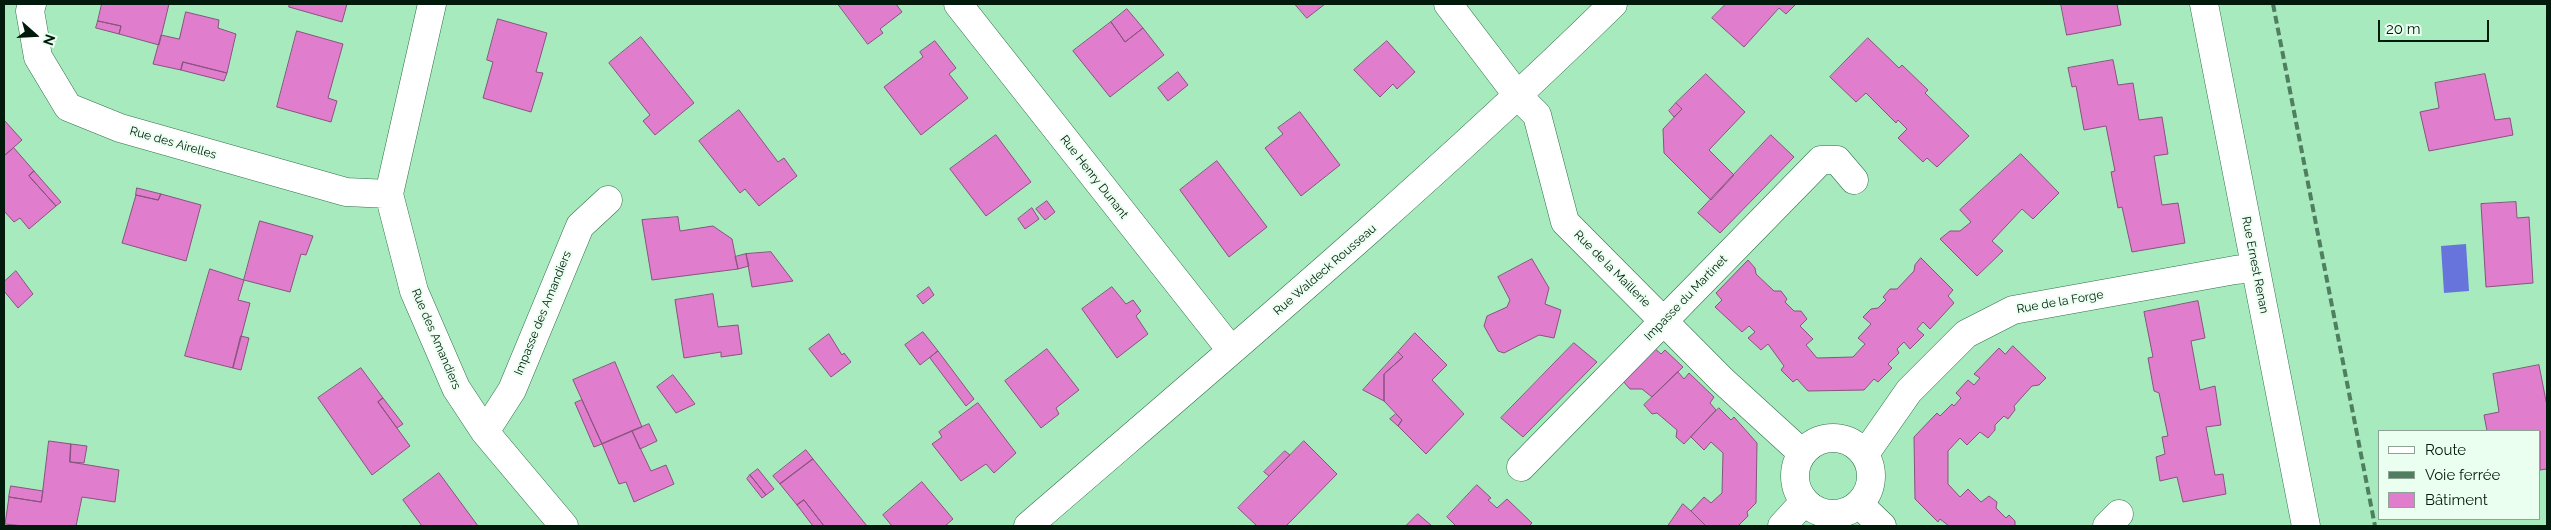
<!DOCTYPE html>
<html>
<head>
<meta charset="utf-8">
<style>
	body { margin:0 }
	#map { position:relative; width:2551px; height:530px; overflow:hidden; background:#a7eabd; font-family:Raleway,sans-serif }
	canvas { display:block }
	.frame { position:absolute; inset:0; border:5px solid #011a0b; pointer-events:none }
	.legend { position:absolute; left:2378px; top:430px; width:162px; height:90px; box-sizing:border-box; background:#ebfff1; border:1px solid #8da395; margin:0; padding:6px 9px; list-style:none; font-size:15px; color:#011a0b }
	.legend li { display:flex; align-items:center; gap:10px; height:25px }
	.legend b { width:25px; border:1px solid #8da395 }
	.north { position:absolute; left:10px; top:10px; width:50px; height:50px; -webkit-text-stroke:4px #ebfff1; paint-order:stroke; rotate:109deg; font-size:14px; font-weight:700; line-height:20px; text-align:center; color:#011a0b }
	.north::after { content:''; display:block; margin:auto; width:18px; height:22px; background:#011a0b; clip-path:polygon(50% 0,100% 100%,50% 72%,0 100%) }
	.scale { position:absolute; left:2378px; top:20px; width:111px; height:22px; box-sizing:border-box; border:2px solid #011a0b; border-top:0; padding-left:6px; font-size:15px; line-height:18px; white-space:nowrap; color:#011a0b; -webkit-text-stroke:4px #ebfff1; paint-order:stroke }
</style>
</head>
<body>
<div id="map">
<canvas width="2551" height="530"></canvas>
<div class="frame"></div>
<ul class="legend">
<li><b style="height:6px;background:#fff"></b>Route</li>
<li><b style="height:6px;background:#507e60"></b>Voie ferrée</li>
<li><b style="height:14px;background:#e07dcd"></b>Bâtiment</li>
</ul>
<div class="north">N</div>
<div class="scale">20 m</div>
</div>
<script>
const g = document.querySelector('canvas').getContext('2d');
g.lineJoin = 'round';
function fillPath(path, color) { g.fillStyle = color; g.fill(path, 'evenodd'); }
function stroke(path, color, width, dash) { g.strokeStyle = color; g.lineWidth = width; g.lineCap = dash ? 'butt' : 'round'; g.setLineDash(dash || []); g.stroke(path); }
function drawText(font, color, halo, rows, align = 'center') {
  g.font = font + ' Raleway,sans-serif'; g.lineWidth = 4; g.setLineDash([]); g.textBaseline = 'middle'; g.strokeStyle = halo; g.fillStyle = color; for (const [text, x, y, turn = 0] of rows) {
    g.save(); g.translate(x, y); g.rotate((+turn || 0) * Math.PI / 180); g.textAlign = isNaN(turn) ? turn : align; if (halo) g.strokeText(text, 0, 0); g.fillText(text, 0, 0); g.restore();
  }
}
fillPath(new Path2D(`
	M2466,244L2469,291L2444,293L2441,246Z`), '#6674db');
const building = new Path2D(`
	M102,4H169L159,45L119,34L121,26L98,21Z
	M290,4H347L342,22L289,7Z
	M838,4H896L902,12L880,29L883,33L868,44Z
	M1295,4H1325L1307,18Z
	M1726,4H1796L1786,14L1779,8L1744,47L1712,18Z
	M2061,4H2117L2121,25L2067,35Z
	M1127,9L1143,28L1125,42L1111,22Z
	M186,12L219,20L218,28L236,34L227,73L183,62L181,70L153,64L161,35L179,39Z
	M498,19L547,33L536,72L543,73L531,112L483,98L493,62L487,60Z
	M98,21L121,26L119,34L96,28Z
	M1111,22L1125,42L1143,28L1164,55L1110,97L1073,51Z
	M297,31L343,44L328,98L337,101L331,122L277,107Z
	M641,37L694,103L655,135L643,121L650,115L609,63Z
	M1868,38L1899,68L1902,65L1928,90L1925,93L1969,136L1937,167L1927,158L1923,162L1898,138L1907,129L1898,120L1896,123L1866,93L1856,102L1830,77Z
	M935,41L956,68L949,74L968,98L921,135L884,87L923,57L920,52Z
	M1387,41L1415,72L1397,89L1393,84L1380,97L1354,70Z
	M2113,60L2118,85L2133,83L2139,120L2162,117L2168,154L2154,156L2162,205L2178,203L2185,243L2132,252L2122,207L2118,208L2111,172L2115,171L2106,126L2084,130L2076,86L2072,87L2068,68Z
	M183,62L227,73L224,81L181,70Z
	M1178,72L1188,85L1168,101L1158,88Z
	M1706,74L1745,112L1709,150L1734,175L1711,200L1664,153L1663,129L1682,109L1676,103Z
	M2485,74L2495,120L2510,118L2513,135L2429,151L2420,112L2439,108L2435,83Z
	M1676,103L1682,109L1674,117L1669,111Z
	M739,110L778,162L784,158L797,176L759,206L745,189L740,193L699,141Z
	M1300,112L1340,165L1301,196L1265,148L1283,134L1278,128Z
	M4,120L22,140L4,156Z
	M996,135L1031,182L986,216L950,169Z
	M1771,135L1794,157L1720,233L1698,213Z
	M14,148L34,171L29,176L56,206L29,229L20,218L14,222L4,211V156Z
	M2021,154L2059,193L2033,219L2022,209L1992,241L2003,251L1977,276L1940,239L1950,231H1960L1971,222L1960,210Z
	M1217,161L1267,227L1229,257L1180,190Z
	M34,171L61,202L56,206L29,176Z
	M137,188L161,194L158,200L136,195Z
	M161,194L201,205L186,261L122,243L136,195L158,200Z
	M1047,201L1055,212L1045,220L1036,209Z
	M2516,202L2517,218L2529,217L2533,283L2486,287L2481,204Z
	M1032,208L1039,219L1025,229L1018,219Z
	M678,217L680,231L713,226L732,239L738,269L652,280L642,220Z
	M260,221L313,236L306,255L301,254L290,292L244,280Z
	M771,252L793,281L752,287L746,254Z
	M746,254L749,266L738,269L735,257Z
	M1921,258L1953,290L1948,296L1954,303L1930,329L1923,322L1917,329L1924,335L1910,349L1904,342L1897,349L1899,353L1888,364L1892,368L1878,382L1874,379L1864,390L1808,391L1797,379L1793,382L1781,370L1784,366L1768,344L1761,350L1748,338L1755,332L1749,326L1742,332L1715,307L1722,300L1716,293L1748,260L1755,268L1756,274L1774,291H1781L1787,299L1785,302L1794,311H1801L1807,319L1800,326L1813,339L1806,345L1817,358L1853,357L1865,344L1858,338L1871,324L1863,317L1871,309L1878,308L1886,300L1883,297L1890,289H1897L1914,271L1915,265Z
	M1532,259L1549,288L1545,304L1561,310L1554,338L1539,335L1504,353L1498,351L1484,326L1487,316L1507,307L1510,300L1498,277Z
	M210,269L244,280L238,300L250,303L233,368L185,356Z
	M16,271L33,294L18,308L4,291V282Z
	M929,287L934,295L923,304L917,296Z
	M1112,287L1126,304L1133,300L1141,311L1136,316L1148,334L1117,358L1082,309Z
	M713,294L718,327L738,325L742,354L721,357V352L684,358L675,300Z
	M2198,301L2205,338L2191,341L2200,390L2215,386L2221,425L2206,427L2215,475L2223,474L2226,494L2183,502L2177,477L2160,481L2156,457L2165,454L2162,437L2168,436L2159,393L2154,391L2148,358L2153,357L2144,312Z
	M923,332L938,351L920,365L905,345Z
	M1415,333L1447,365L1432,380L1464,414L1426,454L1398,426L1402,420L1384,401V374L1403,357L1398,352Z
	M829,334L842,355L844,353L851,362L831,377L809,349Z
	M241,336L249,338L241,370L233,368Z
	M1574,343L1597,362L1523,437L1501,418Z
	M2013,346L2046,378L2039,385L2032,386L2014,406L2015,410L2008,419L2004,416L1995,425V430L1988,438L1980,432L1967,445L1960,438L1948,451V484L1960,497L1968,489L1981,502L1989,496L1997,502L1996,508L2006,518L2009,515L2015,521V526H1949L1940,519L1938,522L1915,499L1914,437L1937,413L1940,416L1952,404L1954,406L1961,398L1956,393L1968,380L1974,385L1980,378L1974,374L1999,348L2005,354Z
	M1653,347L1661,354L1665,350L1683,367L1652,397L1642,389H1630L1622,380Z
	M1047,349L1079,390L1056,408L1059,414L1041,428L1005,381Z
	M938,351L974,399L966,406L930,358Z
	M1398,352L1403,357L1384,374V401L1363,390Z
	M615,362L642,427L602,444L573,380Z
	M2539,365L2547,406V469L2540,470V431H2487L2484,415L2499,412L2493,374Z
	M361,368L383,398L378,402L410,446L372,475L318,398Z
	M1678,372L1684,379L1689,373L1714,397L1710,403L1716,410L1684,444L1676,437L1677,430L1657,413L1652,414L1644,405Z
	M673,375L695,404L676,413L657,387Z
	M383,398L403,424L397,428L378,402Z
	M582,400L602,444L594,447L575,403Z
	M978,403L1016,453L994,473L986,464L961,481L932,444L942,437L939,432Z
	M1719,408L1731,420L1734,417L1757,443L1756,503L1747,512L1748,516L1738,526H1706L1691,511L1704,497L1711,503L1722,493L1723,453L1711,442L1704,450L1691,437Z
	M1396,414L1402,420L1398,426L1390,419Z
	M649,424L657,441L640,449L632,431Z
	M632,431L651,471L666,465L674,484L634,502L626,482L619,484L602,444Z
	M49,441L71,444L70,462L119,470L115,502L82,497L76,526H24L5,524L9,497L41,502Z
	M1304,441L1337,474L1286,526H1257L1238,508Z
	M71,444L87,446L84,463L70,462Z
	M806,450L813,459L780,484L773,476Z
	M1285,451L1290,455L1269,476L1264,472Z
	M813,459L867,526H824L804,500L797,505L780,484Z
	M758,469L774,489L766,495L750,475Z
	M439,473L478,526H422L403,500Z
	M750,475L766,495L762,498L747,479Z
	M922,482L953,519L945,526H892L883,515Z
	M1477,485L1491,498L1488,500L1497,508L1507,499L1532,523L1529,526H1456L1447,517Z
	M11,486L43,491L41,502L9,497Z
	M804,500L824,526H813L797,505Z
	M1683,504L1691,511L1706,526H1668Z
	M1418,514L1432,526H1406Z`);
fillPath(building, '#e07dcd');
stroke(building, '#88537d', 1);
const street = new Path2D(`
	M32,4L30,11L38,57L68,107L120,128L346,192L389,194
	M432,4L389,194L414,291L456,388L485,432L564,526
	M958,4L1231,350
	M1448,4L1518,96L1537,115L1565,222L1722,380L1802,453
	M2204,4L2306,526
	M485,432L512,390L580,226L608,200
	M1795 476a38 38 0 1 1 76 0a38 38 0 1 1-76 0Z
	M1865,454L1909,391L1966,334L2013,310L2235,270L2255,268
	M1521,467L1821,160H1837L1854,180
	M1859,504L1882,526
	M1782,526L1804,502
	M2107,526L2119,514`);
const secondary = new Path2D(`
	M1028,526C1226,355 1426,187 1613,4`);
stroke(street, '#2f714a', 29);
stroke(secondary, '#2f714a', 29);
stroke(street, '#fff', 28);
stroke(secondary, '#fff', 28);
stroke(new Path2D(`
	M2273,4L2375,526`), '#507e60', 4, [8, 4]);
drawText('12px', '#011a0b', '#ebfff1', [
	["Rue des Airelles",173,143,16],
	["Rue Henry Dunant",1094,177,52],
	["Rue Ernest Renan",2255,265,79],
	["Rue de la Maillerie",1612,269,45],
	["Rue Waldeck Rousseau",1325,270,-41],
	["Impasse du Martinet",1686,298,-46],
	["Rue de la Forge",2060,302,-10],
	["Impasse des Amandiers",543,313,-68],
	["Rue des Amandiers",436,339,67]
]);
</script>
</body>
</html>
